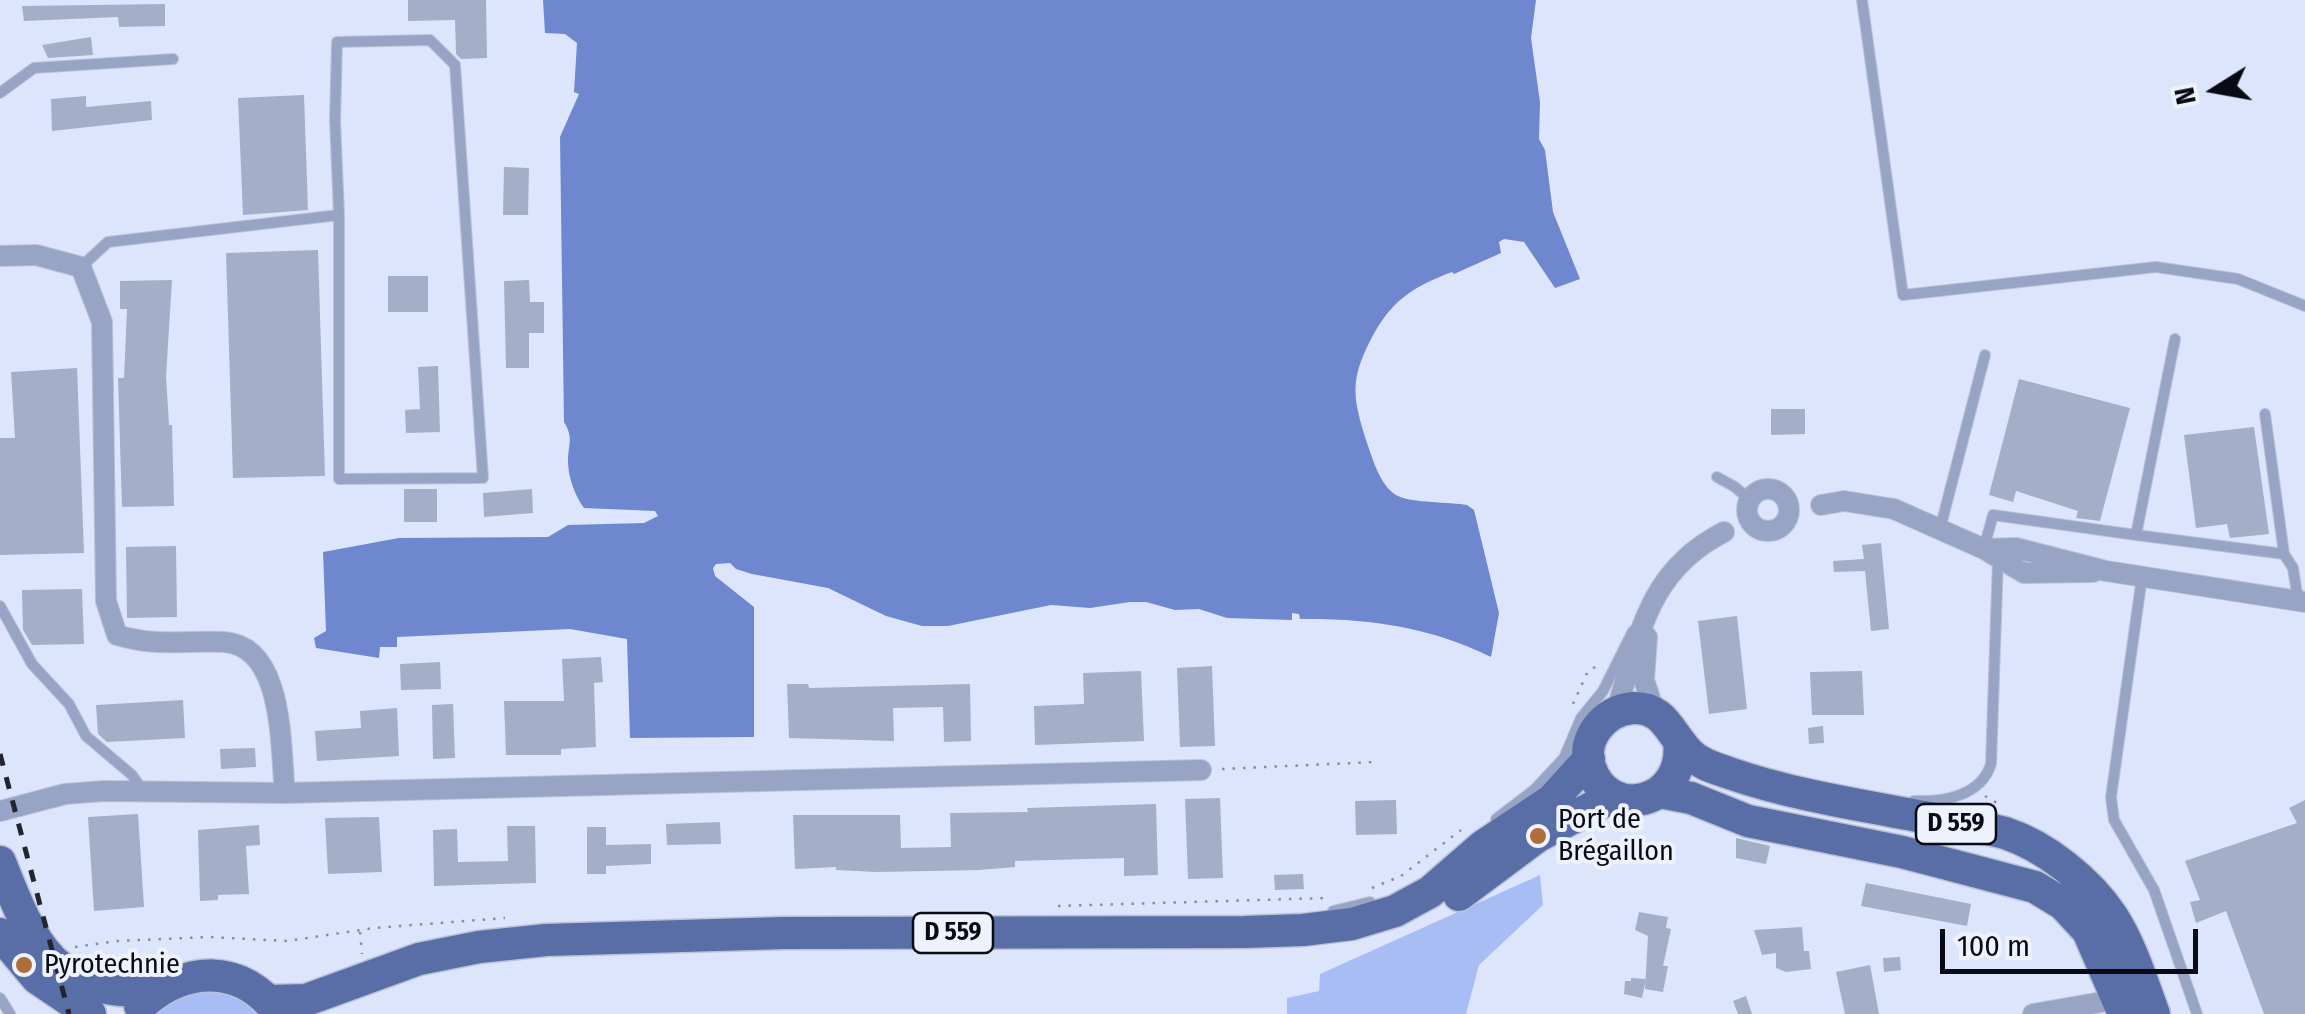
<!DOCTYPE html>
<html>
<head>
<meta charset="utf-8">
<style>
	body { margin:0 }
	#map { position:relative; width:2305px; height:1014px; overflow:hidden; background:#dce5fb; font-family:"Fira Sans Condensed",sans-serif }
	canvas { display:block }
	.north { position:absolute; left:2165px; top:40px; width:100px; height:100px; -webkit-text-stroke:8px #eef2fd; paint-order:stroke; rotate:259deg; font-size:28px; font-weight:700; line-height:40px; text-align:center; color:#080b14 }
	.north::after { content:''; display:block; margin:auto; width:35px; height:45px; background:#080b14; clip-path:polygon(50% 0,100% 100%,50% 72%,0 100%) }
	.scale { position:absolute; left:1940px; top:929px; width:258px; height:45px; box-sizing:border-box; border:5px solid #080b14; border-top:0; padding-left:12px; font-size:30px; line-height:35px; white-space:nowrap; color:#080b14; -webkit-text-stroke:8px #eef2fd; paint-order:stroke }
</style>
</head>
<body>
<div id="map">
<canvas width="2305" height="1014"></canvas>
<div class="north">N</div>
<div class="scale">100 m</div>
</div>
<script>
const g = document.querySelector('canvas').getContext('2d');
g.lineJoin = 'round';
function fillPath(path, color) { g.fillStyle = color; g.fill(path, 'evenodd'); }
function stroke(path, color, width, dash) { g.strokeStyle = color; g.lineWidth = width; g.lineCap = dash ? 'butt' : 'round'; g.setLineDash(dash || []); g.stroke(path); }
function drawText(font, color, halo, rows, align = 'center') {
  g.font = font + ' "Fira Sans Condensed",sans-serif'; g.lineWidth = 8; g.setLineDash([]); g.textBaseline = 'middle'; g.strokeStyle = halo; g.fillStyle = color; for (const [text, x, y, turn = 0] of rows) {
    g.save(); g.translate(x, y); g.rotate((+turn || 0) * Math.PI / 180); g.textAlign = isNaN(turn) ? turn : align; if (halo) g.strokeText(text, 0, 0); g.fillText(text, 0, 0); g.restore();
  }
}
fillPath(new Path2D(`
	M1540,875L1543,905L1479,965L1466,1014H1287V998L1319,991L1320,974Z
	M230,991L265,1014H152L185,992Z`), '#a9bdf5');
fillPath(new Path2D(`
	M543,0H1536L1531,38L1540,102L1539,139L1545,150L1553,212L1580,279L1555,288L1524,242L1504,239L1499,242L1501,253L1454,274L1452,272C1412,287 1391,301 1371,339C1349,382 1353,398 1367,443C1373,460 1381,488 1398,496C1412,503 1450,502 1467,505L1474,510L1499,613L1491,657C1431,627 1367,618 1300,619L1299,614L1292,613V620L1227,618L1199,609L1175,610L1146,602H1130L1090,608L1051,605L948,626H922L886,616L828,588L752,574L736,569L730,563L716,564L713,568L715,576L754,607V737L630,738L627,639L570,629L397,637V647H380L379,658L316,648L314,638L326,631L323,552L399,538L548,537L568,525L644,523L658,516L655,511L584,508C575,496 568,477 568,461C568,445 574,438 564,422L560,137L579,94L574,92L577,43L565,34L545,33Z`), '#6f87ce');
fillPath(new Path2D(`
	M408,0H486L487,58L461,59L456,54L455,20L408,21Z
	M165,4V26L119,27L118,17L24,21L22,6Z
	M91,37L93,55L48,58L42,45Z
	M304,95L308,210L243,215L238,98Z
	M86,96V107L151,101L152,120L52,131L51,99Z
	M504,167L529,168L528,215H503Z
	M318,250L325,476L233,478L226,253Z
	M388,276H428V312H388Z
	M172,280L166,377L169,425H172L174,506L122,507L118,378H124L127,309H120V281Z
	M529,280L530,302H544V333H529V368H506L504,281Z
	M438,366L440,432L406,433L405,410L420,409L418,367Z
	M77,368L84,553L0,555V438H15L11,372Z
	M2019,379L2130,408L2100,521L2076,518L2078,511L2016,491L2013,502L1989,495Z
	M1771,409H1805V434L1771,435Z
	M2254,427L2269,534L2230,538L2227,524L2196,528L2184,435Z
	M404,489H437V522H404Z
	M532,489L533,513L484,517L483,493Z
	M1881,543L1889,629L1871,631L1865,571L1834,572L1833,561L1864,559L1862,545Z
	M176,546L177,617L127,618L126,547Z
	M82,589L84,644L32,645L23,630L22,590Z
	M1737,616L1747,709L1709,714L1698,621Z
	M601,657L603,682L594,683L596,747L561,749V755H506L504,701H564L562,659Z
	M440,662L441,689L401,690L400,664Z
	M1212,666L1215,746L1180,747L1177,668Z
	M1141,671L1144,741L1035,745L1034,706L1084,704L1083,673Z
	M1862,671L1864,715H1812L1810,672Z
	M787,684H808L809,688L970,684L971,741L944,742L943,707L893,708L894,741L789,738Z
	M183,700L185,738L107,742L98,734L96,705Z
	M453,704L455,758L433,759L432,705Z
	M397,708L399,756L317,761L315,731L361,728L360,711Z
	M1823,726L1824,743L1809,744L1808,728Z
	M255,748L256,767L221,769L220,749Z
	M1220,798L1223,878L1188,879L1185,799Z
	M1396,800L1397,834L1356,835L1355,801Z
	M2305,800V1014H2264L2226,911L2196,923L2190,902L2200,900L2185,861L2297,823L2289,808Z
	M1156,804L1158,875L1124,876V858L1015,861V867L979,870L877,872L836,870V867L795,869L793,815H900L901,848L951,847L950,813L1028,812L1027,808Z
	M138,814L144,907L94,911L88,817Z
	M379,817L382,872L328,874L325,818Z
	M720,822L721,844L667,845L666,824Z
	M259,825L260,845L246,846L249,894L218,895V900L200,901L198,830Z
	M507,826H535L536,883L434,886L433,830L457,829L458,862L508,861Z
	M587,827H606V845L651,844V864L606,866V874H587Z
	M1736,838L1770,846L1766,864L1736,858Z
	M1303,874L1304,889L1275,890L1274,875Z
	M1866,883L1971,904L1967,926L1861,906Z
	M1639,912L1668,917L1666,928L1671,929L1663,966H1668L1663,992L1645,989L1648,936L1635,930Z
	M1802,927L1804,951H1809L1811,969L1786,972L1776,968V953L1762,955L1754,930Z
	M1900,957L1901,970L1884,972L1883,958Z
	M1870,965L1879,1014H1845L1836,972Z
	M1631,978L1646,979L1642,998L1624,994L1625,981H1631Z
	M1746,996L1752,1014H1738L1733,1001Z`), '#a3aec8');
const service = new Path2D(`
	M1862,0L1903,295L2156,267L2238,279L2305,306
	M0,93L34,68L173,59
	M81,267L108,242L339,215L335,120L337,42L430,40L455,65L483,478L339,479V215
	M2265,414L2284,554
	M1717,477L1735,487L1750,500
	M1940,529L1985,355
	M2136,535L2284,554L2293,568L2298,600
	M1984,548L1993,515L2136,535L2175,339
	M2142,577L2111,797L2114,820L2154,890L2197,1014
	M0,606L32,664L69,704L86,736L132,775L143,791
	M1914,801C1944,802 1981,796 1991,764L1998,559
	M1496,819L1534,790L1564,758L1581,718L1603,691L1633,631
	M1333,911L1370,902
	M0,998L10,1014`);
const minor = new Path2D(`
	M0,256L36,255L81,267L102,322L106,601L117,635C155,647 185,640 224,642C285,646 280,748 285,793L1201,770
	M1747 510a21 21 0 1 1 42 0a21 21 0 1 1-42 0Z
	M1821,505L1844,501L1894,509L1984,549L2024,573L2093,572
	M1984,549L2016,548L2106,571L2305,602
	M1647,637L1644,680L1655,713
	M1616,712C1639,637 1647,571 1724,532
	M0,811L65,794L104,791L285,793
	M2033,1014L2119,999`);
const primary = new Path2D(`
	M1679,741C1687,803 1609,824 1590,767C1581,739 1604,710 1633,708C1665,707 1670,734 1689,753C1700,764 1715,768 1729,773C1798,797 1873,807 1945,821C1965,825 1986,828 2005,833C2045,846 2089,881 2112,916C2131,945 2142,982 2154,1014
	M1660,792L1691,798L1748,821L1902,852L2035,887L2063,904L2088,931L2124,1014
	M0,862C33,946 54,996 156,991
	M1459,895L1538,836L1614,796
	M0,934L37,978L90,1014
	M270,1001L306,1000L419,959L479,947L546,940L784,933L1245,932L1303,930L1352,924L1395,911L1430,892L1483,846L1552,800L1589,759
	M140,1006C184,965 242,963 279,1014`);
stroke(service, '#bac2d6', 12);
stroke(minor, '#bac2d6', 22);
stroke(primary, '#bac2d6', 35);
stroke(new Path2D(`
	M1573,704L1588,671L1597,666
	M1222,769L1375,762
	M1985,796L2000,805
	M1372,888L1401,876L1461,830
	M1058,906L1325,898
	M360,932L362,954
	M75,947L117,941L209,937L287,941L374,928L505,918`), '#868d9e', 2.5, [2.5, 8]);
stroke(service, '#98a4c5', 10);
stroke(minor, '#98a4c5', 20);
stroke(primary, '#596da7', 32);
stroke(new Path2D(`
	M0,754L69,1014`), '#222530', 5, [12, 12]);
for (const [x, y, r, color] of [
	[1538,836,10,"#af6e38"],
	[24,965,10,"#af6e38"]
]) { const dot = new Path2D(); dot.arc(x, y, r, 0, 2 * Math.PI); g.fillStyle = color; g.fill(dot); stroke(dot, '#eef2fd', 4); }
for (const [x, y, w] of [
	[1956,824,80],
	[953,933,80]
]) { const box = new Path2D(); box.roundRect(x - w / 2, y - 20, w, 40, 8); g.fillStyle = '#eef2fd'; g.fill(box); stroke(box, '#080b14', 2.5); }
drawText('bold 25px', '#080b14', null, [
	["D 559",1956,824],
	["D 559",953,933]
]);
drawText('28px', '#080b14', '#eef2fd', [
	["Port de",1558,820],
	["Brégaillon",1558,852],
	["Pyrotechnie",44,965]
], 'left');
</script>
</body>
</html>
